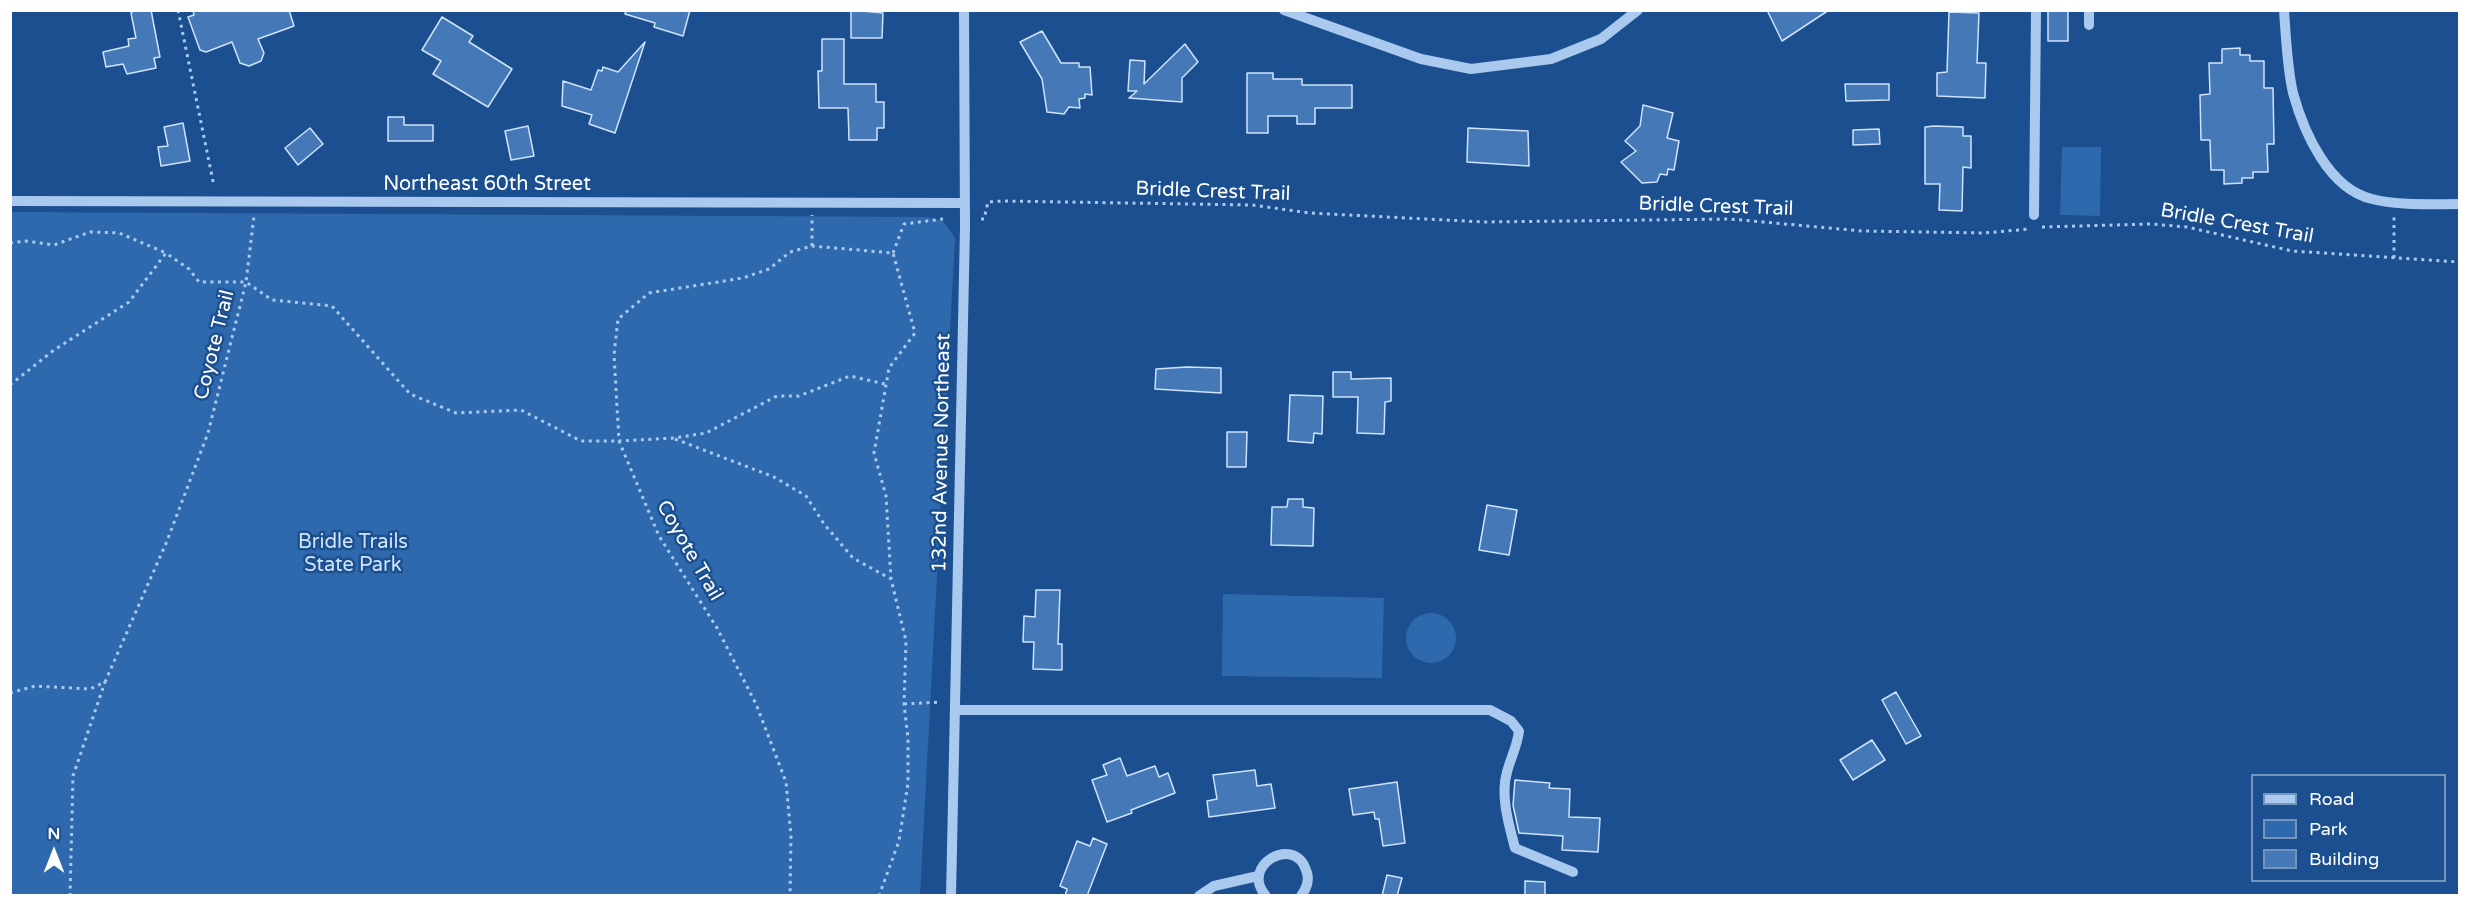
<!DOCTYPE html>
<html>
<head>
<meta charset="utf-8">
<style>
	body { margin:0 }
	#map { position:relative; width:2470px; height:906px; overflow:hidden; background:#1b4f8f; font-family:"Varela Round",sans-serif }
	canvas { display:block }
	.frame { position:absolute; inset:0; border:12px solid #fff; pointer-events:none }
	.legend { position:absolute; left:2251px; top:774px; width:195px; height:108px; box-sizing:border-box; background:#1b4f8f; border:2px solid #7695bc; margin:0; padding:8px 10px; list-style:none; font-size:18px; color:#fff }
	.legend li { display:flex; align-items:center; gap:12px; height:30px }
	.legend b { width:30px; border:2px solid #7695bc }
	.north { position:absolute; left:24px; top:822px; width:60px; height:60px; -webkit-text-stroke:4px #1b4f8f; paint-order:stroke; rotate:0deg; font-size:16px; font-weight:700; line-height:24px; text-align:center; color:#fff }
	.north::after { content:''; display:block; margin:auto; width:21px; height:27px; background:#fff; clip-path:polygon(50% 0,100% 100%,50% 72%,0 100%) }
</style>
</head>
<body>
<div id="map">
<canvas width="2470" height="906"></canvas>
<div class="frame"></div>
<ul class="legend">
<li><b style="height:8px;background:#a9c9ee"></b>Road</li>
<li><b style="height:16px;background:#2e69ad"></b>Park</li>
<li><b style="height:16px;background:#4478b7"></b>Building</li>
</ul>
<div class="north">N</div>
</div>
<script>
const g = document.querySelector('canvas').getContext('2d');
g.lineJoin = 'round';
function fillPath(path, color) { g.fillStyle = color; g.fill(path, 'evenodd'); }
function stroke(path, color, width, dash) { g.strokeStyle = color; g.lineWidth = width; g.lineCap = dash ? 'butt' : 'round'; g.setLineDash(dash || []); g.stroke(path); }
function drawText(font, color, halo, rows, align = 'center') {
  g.font = font + ' "Varela Round",sans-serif'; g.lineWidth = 5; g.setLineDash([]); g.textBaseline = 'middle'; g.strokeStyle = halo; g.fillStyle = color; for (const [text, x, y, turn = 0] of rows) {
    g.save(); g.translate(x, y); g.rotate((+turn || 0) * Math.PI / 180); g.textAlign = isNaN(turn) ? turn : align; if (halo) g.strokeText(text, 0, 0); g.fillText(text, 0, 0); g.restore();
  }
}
fillPath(new Path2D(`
	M2062,147H2101L2100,216L2060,215Z
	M11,212L927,217L943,221L955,238L920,895H11Z
	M1223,594L1384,598L1382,678L1222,676Z
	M1406 638a25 25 0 1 1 50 0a25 25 0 1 1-50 0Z`), '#2e69ad');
const building = new Path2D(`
	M135,10H151L160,57L154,58L156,68L127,74L123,64L106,67L103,52L129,46L128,39L136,38L131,13Z
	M193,10H289L294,26L258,39L264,53L261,61L249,66L240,63L232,42L206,52L200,50L188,17L194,15Z
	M626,10H690L683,36L654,27L655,23L625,14Z
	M851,10L883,13L882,38H851Z
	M1767,10H1829L1782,41Z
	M2048,10H2068V41H2048Z
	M1949,12L1979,13L1977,63H1986L1985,98L1937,96V73L1947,72Z
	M442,17L473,36L469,42L512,69L488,107L433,74L441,61L422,50Z
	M1042,31L1061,63H1079V67H1090L1092,95L1085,94V98L1079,99L1080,108L1069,107L1064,114L1047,112L1042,79L1020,42Z
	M822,39H844V84H876V102H884V128H877V140H849L848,108H819L818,71H822Z
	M645,42L615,133L589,124L592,115L562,106L563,81L591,90L598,70L602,71L603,67L618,72Z
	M1185,44L1198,62L1182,78V102L1129,98L1137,91H1128L1130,60L1145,61L1144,84Z
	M2240,48V55H2250V61H2264V88H2273L2274,144H2267L2268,172H2253V178H2242V183L2224,184V170H2211L2210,140H2201L2200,95L2210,94L2209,63H2222V49Z
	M1247,73H1273V79H1302V85H1352V108H1315V124H1297V116H1268V133H1247Z
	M1845,84H1889V100L1846,101Z
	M1643,105L1673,113L1667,138L1679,141L1674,170L1668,169L1667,175L1660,174L1657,182L1642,183L1621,162L1636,151L1625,141L1640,126Z
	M388,117H404V125H433V141H388Z
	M183,123L190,161L161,166L158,147L168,146L164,127Z
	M528,126L534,156L511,160L505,131Z
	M1934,126L1963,127V136H1971V168L1963,167L1962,211L1939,210L1940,184H1925V127Z
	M310,128L323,144L298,165L285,148Z
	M1468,128L1528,131L1529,166L1467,162Z
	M1879,129L1880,144L1853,145V130Z
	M1187,367L1221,368V393L1155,389L1156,369Z
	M1333,372H1351V379L1391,378V401L1385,402L1384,434L1357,433L1358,397H1333Z
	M1290,395L1323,396L1322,434L1314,433L1313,443L1288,441Z
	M1227,432H1247L1246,467H1227Z
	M1288,499H1303V507L1314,508L1313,546L1271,545L1272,507H1287Z
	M1487,505L1517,510L1509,555L1479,550Z
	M1036,590H1060L1058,644H1062V670L1033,669L1034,642H1023L1024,616L1035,617Z
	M1896,692L1921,736L1906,744L1882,700Z
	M1872,740L1885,760L1853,780L1840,760Z
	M1120,758L1127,776L1155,766L1159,777L1168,773L1175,793L1131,810L1132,813L1107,822L1092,780L1107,775L1103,765Z
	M1255,770L1257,786L1271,784L1275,808L1209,817L1207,801L1217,799L1213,775Z
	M1515,780L1550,783L1549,788L1570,789L1569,817L1600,818L1598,852L1562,850L1563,836L1519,833L1513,805Z
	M1397,782L1405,843L1383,846L1379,819H1375L1374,812L1353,815L1349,789Z
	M1093,838L1107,844L1087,896H1065L1067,889L1060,886L1077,841L1090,846Z
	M1387,875L1402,878L1397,896H1382Z
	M1525,881L1545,882V896H1525Z`);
fillPath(building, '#4478b7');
stroke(building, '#cfe3fa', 1.5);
stroke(new Path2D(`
	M178,10L214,186
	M981,219H984L988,202L1003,201L1252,205L1310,213L1484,222L1730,219L1862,231L1984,233L2029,229
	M2042,227L2151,224L2187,227L2292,251L2460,262
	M10,243L26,241L54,245L90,232L119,233L166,253
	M812,246V215
	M893,253L904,224L943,219
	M2394,258V215
	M10,385L54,350L129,302L166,253L189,269L199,282H246L254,216
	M675,439L774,477L806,496L824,524L853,558L891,579
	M10,693L35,686L90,689L105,682L167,541L208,433L246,282L272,300L332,306L410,394L456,413L521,410L581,441H619L659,536L717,628L756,704L786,782L791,836L790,896
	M904,704L941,702
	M70,896L73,776L105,682
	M879,896L899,841L908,783V738L904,704L906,641L891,579L886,496L874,453L889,368L915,333L893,253L812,246L790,252L769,269L743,278L649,293L618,319L614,355L619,441L674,438L706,433L777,396H799L850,376L885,384`), '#a9c9ee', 3, [3, 4.5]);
stroke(new Path2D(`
	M1284,10L1421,59L1471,69L1551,59L1601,39L1638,10
	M2284,10C2286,37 2287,67 2293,93C2304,133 2329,189 2372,199C2400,206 2431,204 2460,204
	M2089,25V10
	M10,201L964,203
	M2034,215L2036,10
	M955,710H1490L1511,721L1519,731C1517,747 1511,757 1507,772C1500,796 1509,825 1515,848L1573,872
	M951,896L965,227L964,10
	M1199,896L1214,886L1258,876
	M1266,896C1239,866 1294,834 1306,870C1310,879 1307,888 1301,896`), '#a9c9ee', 10);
drawText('20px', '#fff', '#1b4f8f', [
	["Northeast 60th Street",487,185],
	["Bridle Crest Trail",1213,192,2],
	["Bridle Crest Trail",1716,207,2],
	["Bridle Crest Trail",2237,224,10],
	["Coyote Trail",215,345,-76],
	["132nd Avenue Northeast",942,453,-89],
	["Coyote Trail",689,551,60]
]);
drawText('20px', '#cfe3fa', '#1b4f8f', [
	["Bridle Trails",353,543],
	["State Park",353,566]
]);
</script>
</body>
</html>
